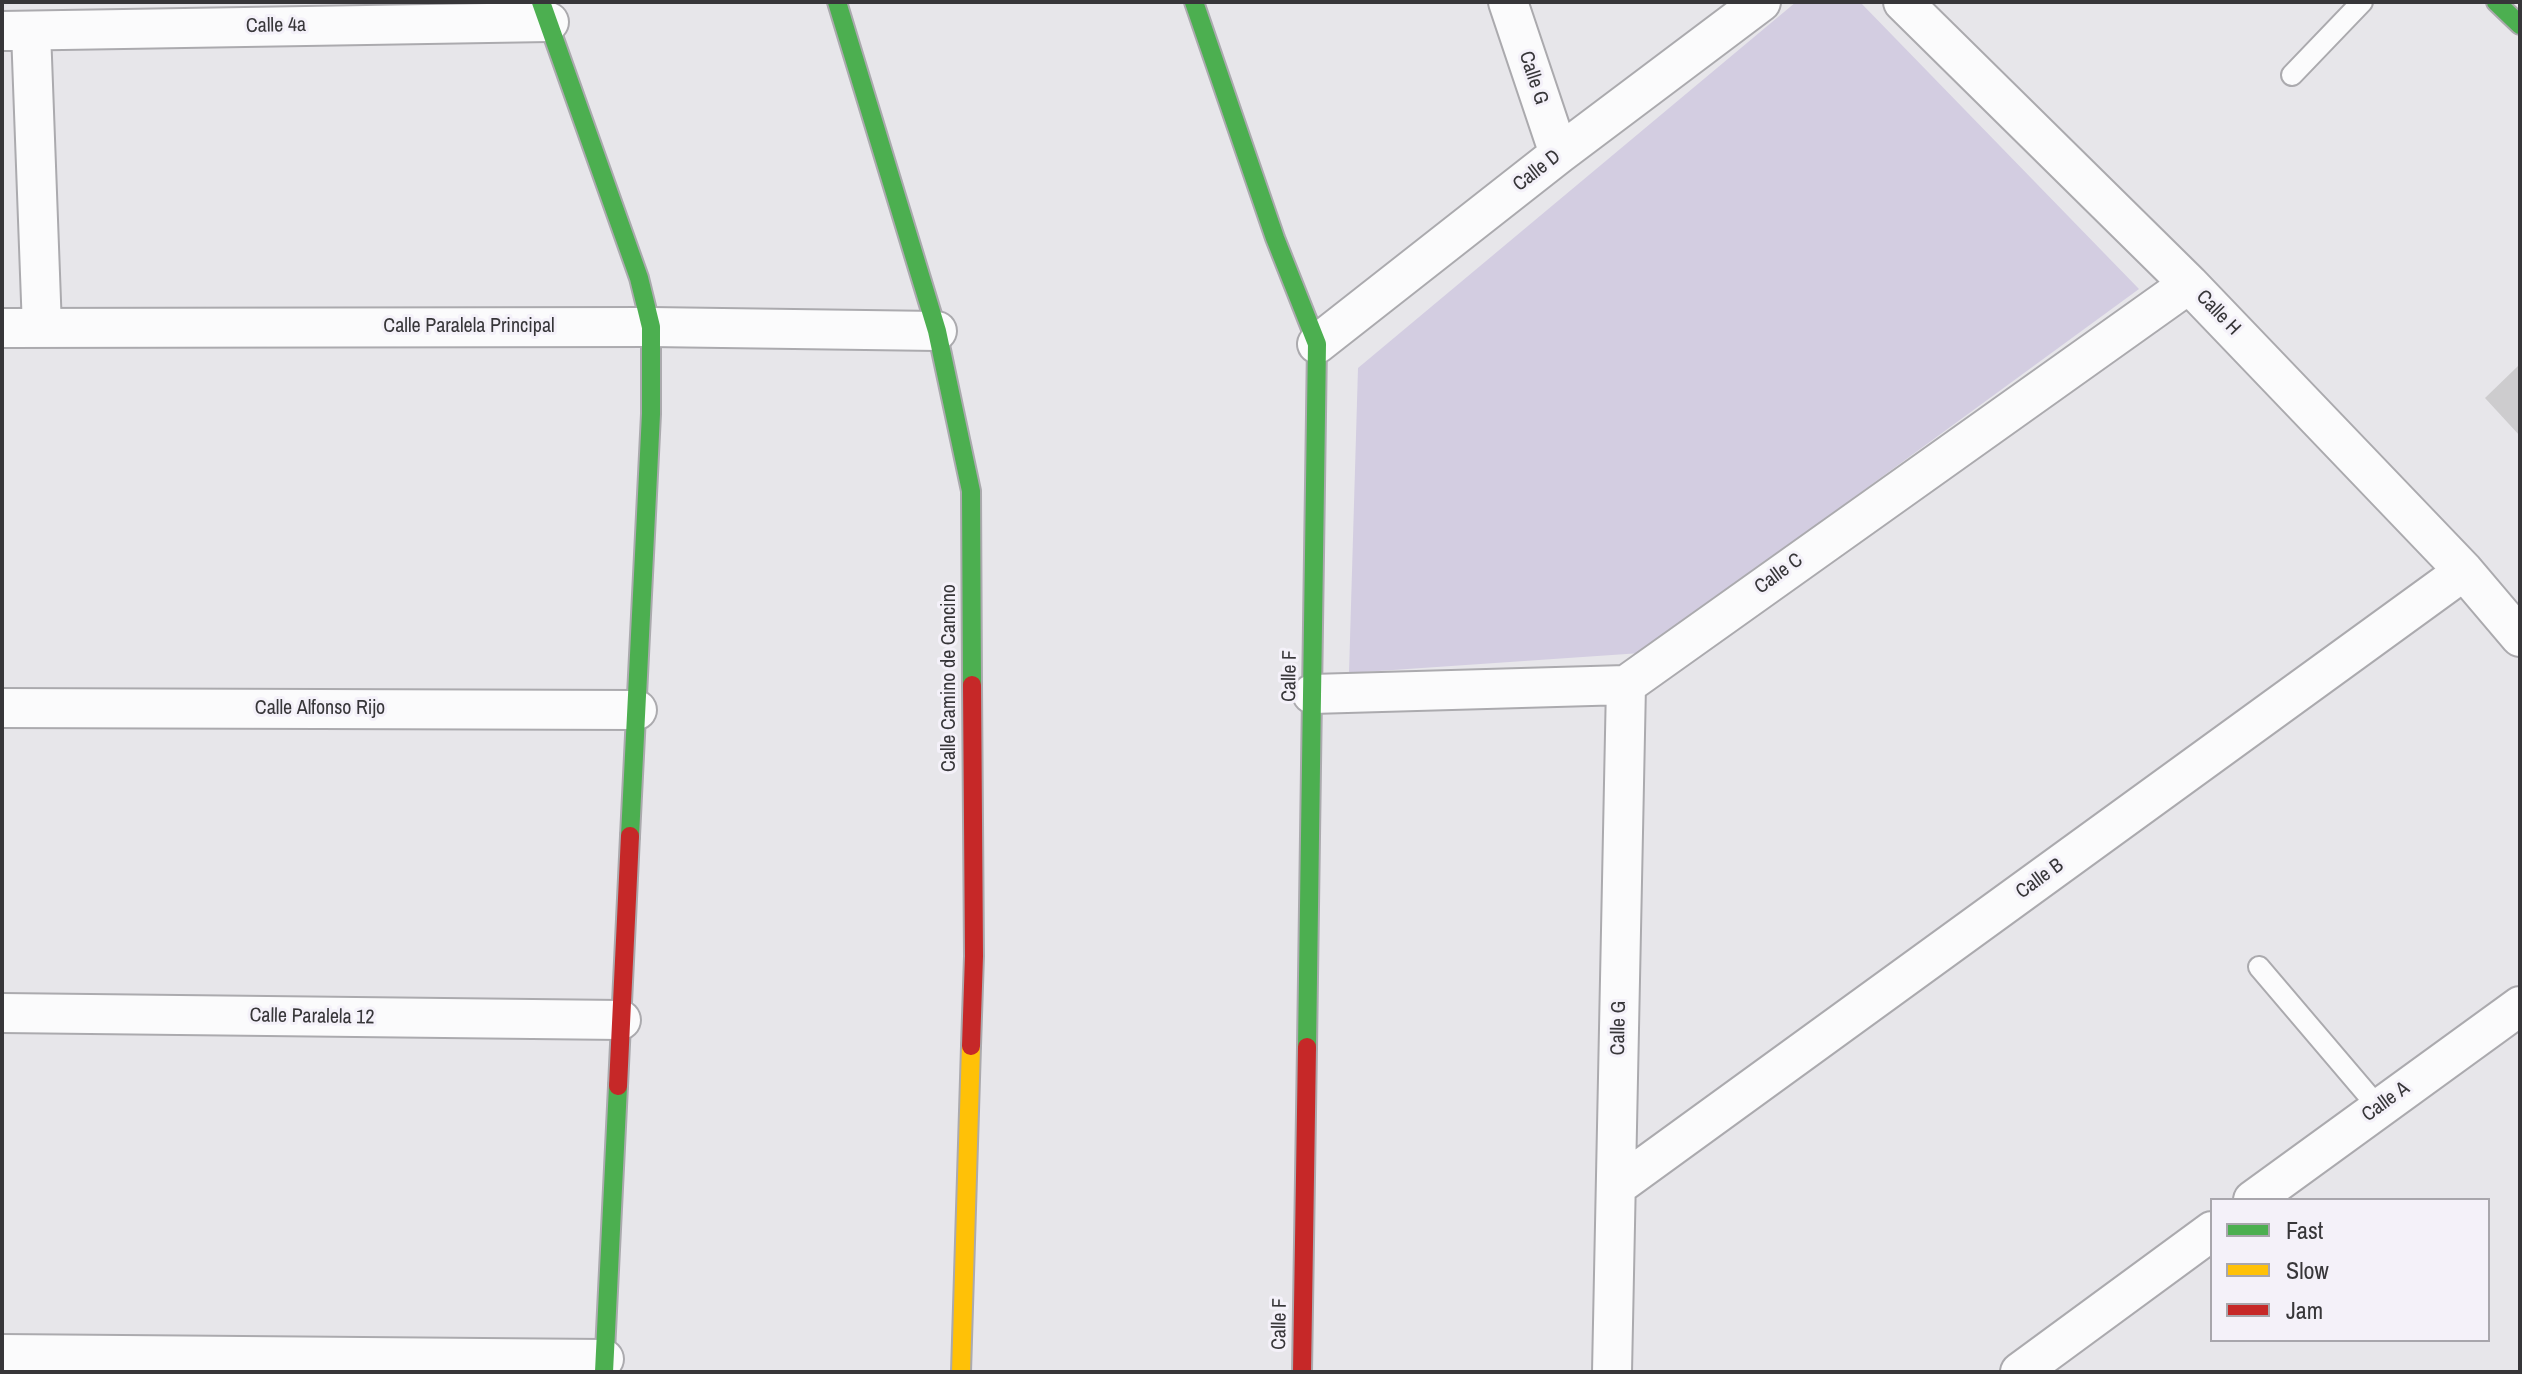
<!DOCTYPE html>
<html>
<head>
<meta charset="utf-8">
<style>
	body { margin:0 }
	#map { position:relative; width:2522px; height:1374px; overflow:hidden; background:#e7e6ea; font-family:"Archivo Narrow",sans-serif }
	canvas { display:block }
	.frame { position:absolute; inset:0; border:4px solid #373639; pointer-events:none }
	.legend { position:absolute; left:2210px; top:1198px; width:280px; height:144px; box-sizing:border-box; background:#f4f1f9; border:2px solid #a8a6ac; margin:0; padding:10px 14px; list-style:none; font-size:24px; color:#373639 }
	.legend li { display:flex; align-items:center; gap:16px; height:40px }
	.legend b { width:40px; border:2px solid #a8a6ac }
</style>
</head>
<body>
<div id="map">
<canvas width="2522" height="1374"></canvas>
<div class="frame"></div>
<ul class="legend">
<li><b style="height:10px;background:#4caf50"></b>Fast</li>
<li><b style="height:10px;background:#ffc107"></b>Slow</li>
<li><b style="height:10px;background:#c62828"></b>Jam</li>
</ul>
</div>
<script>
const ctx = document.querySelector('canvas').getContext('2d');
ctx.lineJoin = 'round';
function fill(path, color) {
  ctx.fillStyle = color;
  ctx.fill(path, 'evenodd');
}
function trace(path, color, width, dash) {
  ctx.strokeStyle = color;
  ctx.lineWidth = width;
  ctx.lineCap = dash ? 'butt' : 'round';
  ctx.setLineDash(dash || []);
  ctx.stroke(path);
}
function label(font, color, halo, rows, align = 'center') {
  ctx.font = font + ' "Archivo Narrow",sans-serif';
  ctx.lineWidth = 6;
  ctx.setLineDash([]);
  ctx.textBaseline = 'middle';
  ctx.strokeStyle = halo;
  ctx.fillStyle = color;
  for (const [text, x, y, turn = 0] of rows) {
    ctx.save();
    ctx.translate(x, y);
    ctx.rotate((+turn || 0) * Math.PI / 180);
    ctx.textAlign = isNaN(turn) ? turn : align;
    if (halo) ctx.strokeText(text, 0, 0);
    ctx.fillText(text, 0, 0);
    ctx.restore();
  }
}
fill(new Path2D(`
	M 1796,2 L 1860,2 L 2139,289 L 1641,653 L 1349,673 L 1358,368 Z`), '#d3cde1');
fill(new Path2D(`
	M 2518,366 L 2520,368 L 2520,436 L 2485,398 Z`), '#cdccce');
const lane = new Path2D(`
	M 2292,75 L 2362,2
	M 2259,967 L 2379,1108`);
const street = new Path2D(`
	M 1508,2 L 1559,154
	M 1903,2 L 2189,284 L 2464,571 L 2520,637
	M 2,31 L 549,22
	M 31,31 L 42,328
	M 2,328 L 651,327 L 937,331
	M 1317,344 L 1559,154 L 1761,2
	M 1312,694 L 1626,685 L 2189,284
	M 2,708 L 637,710
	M 2,1013 L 621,1020
	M 1616,1187 L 2464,571
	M 2253,1200 L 2520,1006
	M 2,1354 L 604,1359
	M 1612,1372 L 1626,685
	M 2020,1372 L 2212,1231`);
const fast = new Path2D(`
	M 541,2 L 639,278 L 651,327 L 651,414 L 630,836
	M 837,2 L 937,331 L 971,491 L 972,685
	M 1194,2 L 1275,238 L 1317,344 L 1307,1047
	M 2496,2 L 2520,25
	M 604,1372 L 618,1086`);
const slow = new Path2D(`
	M 961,1372 L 971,1046`);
const jam = new Path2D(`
	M 971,1046 L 974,956 L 972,685
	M 618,1086 L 630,836
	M 1302,1372 L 1307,1047`);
trace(lane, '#abaaae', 24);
trace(street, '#abaaae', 42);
trace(fast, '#abaaae', 22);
trace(slow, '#abaaae', 22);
trace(jam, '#abaaae', 22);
trace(lane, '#fbfbfc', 20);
trace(street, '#fbfbfc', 38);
trace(fast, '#4caf50', 18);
trace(slow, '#ffc107', 18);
trace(jam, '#c62828', 18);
label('20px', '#373639', '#f4f1f9', [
	["Calle 4a",276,26,-1],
	["Calle G",1533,78,72],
	["Calle D",1537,171,-38],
	["Calle H",2218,313,46],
	["Calle Paralela Principal",469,327],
	["Calle C",1779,574,-36],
	["Calle F",1290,676,-89],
	["Calle Camino de Cancino",950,678,-90],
	["Calle Alfonso Rijo",320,709],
	["Calle B",2040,879,-36],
	["Calle Paralela 12",312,1017,1],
	["Calle G",1619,1028,-89],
	["Calle A",2386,1102,-36],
	["Calle F",1280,1324,-89]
]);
</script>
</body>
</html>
